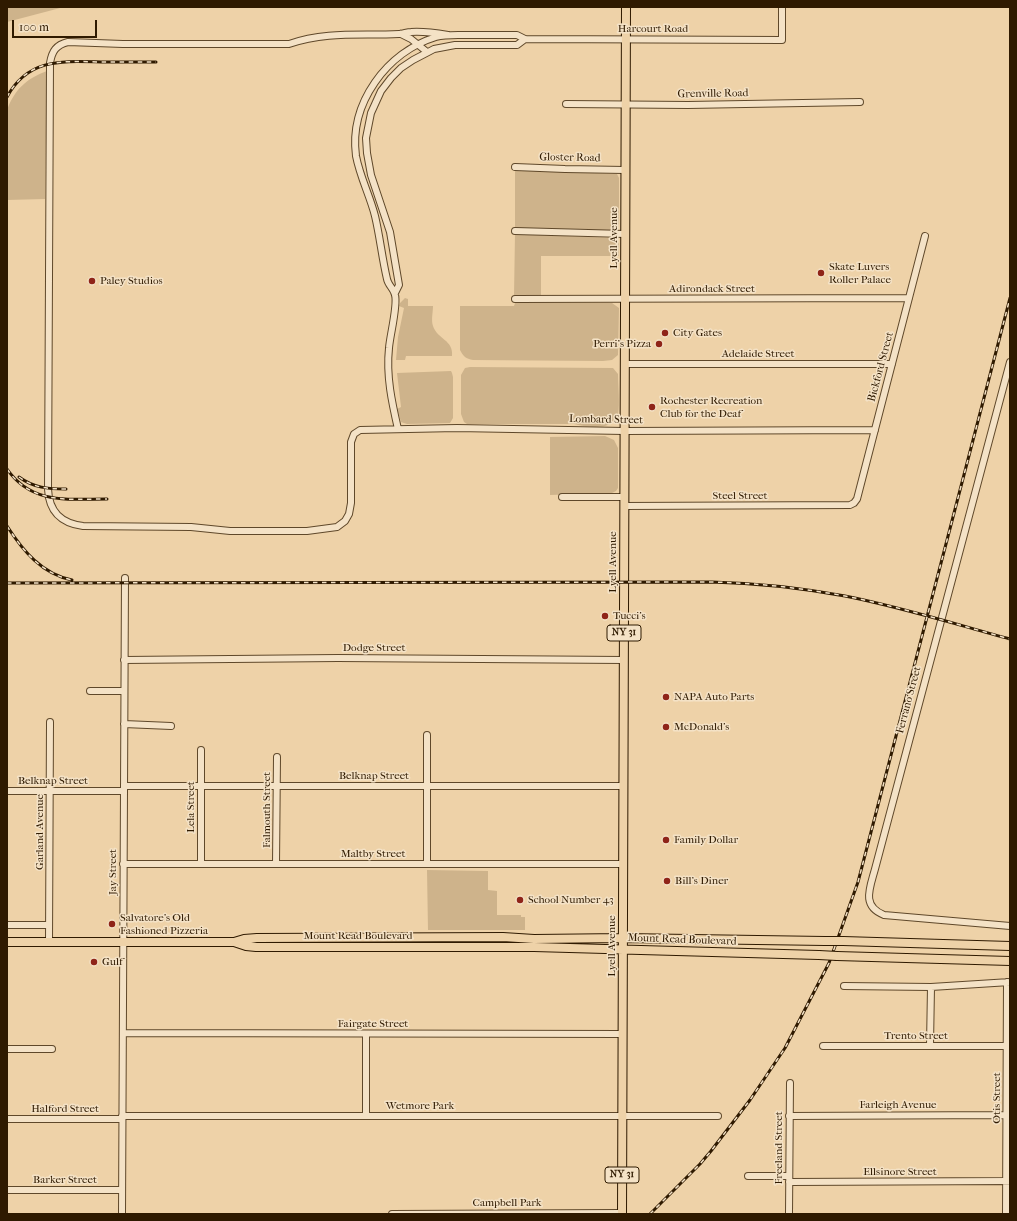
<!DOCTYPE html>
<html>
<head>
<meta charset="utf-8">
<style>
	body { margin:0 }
	#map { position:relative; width:1017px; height:1221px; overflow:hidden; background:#eed2a8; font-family:"IM FELL French Canon",serif }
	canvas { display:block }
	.frame { position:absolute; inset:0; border:8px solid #2f1a00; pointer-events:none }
	.scale { position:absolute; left:12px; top:20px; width:85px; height:18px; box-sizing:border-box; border:2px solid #2f1a00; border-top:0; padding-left:5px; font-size:12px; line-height:14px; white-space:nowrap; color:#2f1a00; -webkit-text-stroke:3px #f4e2c6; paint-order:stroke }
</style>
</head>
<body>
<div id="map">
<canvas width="1017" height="1221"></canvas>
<div class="frame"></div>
<div class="scale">100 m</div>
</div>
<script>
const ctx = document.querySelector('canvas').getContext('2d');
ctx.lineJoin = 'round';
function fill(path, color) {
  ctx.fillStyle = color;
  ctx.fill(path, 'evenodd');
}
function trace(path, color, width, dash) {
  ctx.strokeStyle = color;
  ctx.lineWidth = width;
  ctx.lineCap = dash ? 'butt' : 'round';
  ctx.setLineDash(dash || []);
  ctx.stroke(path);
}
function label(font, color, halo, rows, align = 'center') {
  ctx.font = font + ' "IM FELL French Canon",serif';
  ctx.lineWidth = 3;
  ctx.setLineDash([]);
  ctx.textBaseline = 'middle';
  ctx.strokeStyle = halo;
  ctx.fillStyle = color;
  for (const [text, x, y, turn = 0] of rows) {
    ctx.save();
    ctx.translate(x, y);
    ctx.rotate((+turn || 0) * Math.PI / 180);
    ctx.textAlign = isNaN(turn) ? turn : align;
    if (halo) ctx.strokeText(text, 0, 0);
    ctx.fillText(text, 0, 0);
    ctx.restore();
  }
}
fill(new Path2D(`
	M 7,7 L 64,7 L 7,22 Z
	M 47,71 L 45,199 L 7,200 L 7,110 C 15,89 26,79 47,71 Z
	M 515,169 L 617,174 L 619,178 L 619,224 L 617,227 L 610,231 L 515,228 Z
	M 515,234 L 613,238 L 619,243 L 619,256 L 541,256 L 541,297 L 514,296 Z
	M 405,298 L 408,299 L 408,306 L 433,306 C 433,312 431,320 433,326 C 437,339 454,340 452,356 L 406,356 L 405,360 L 396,360 L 398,337 L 404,308 L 399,306 L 400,303 Z
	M 515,303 L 612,303 L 619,308 L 618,355 L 612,360 L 603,361 L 473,360 C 466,359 463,356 460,350 L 460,306 L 514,306 Z
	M 470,367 L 613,368 L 618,374 C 618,384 620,405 618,414 C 614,432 586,427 574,424 L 467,424 L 464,422 L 461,414 L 461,375 L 465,368 Z
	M 451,371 L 452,373 L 453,377 L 453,418 L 450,423 L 407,424 L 401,422 L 397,409 L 401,407 L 397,373 Z
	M 605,436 L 614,440 L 618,448 L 618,488 L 616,491 L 612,493 L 550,495 L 550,437 Z
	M 427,870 L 488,871 L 488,890 L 497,891 L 497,915 L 521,915 L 521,917 L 525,917 L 525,930 L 428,930 Z`), '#ceb38b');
const minor = new Path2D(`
	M 401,34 L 411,39 L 427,52
	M 448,35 C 436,33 423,31 411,32 C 407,32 403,34 399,34 C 361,36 327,31 289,44 L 123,44 L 68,42 C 56,45 52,51 50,63 L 48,489 C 49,512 61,523 83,526 L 191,527 L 230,531 L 307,531 L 337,527 L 345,521 L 349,514 L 351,503 L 351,442 L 354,434 L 360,430 L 457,428 L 624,431 L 875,430
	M 566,104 L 688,105 L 860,102
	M 515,167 L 565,169 L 625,170
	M 515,231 L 625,234
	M 395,293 L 399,285 L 390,232 L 371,175 L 367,153 L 366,138 L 371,113 L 381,91 L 391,78 L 401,68 L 413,60 L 434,49 L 455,45 L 517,45 L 525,39
	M 515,299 L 909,298
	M 1010,362 L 875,869 C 870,888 861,906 884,915 L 1010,926
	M 625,364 L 892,364
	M 398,429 C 392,403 386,376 389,348 C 390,335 398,305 395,295 C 394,289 388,285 387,279 C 382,258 380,237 375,216 C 370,196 360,177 356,156 C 349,103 387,52 436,37 C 446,34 458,35 469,35 C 485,35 501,35 517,35 L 525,39 L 782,40 L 782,7
	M 562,497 L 624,497
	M 624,506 L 850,505 L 854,503 L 857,499 L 925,236
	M 124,660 L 338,658 L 624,660
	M 90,691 L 124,691
	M 124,724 L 171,726
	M 427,735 L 427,864
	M 201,750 L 201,864
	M 124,786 L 623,786
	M 7,791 L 124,791
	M 123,864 L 623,864
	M 276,864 L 277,757
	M 7,925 L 49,925
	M 49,942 L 50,722
	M 844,986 L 931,987 L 1010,982
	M 123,1033 L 623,1034
	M 930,1045 L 931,987
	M 823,1046 L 1009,1046
	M 7,1049 L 52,1049
	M 122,1116 L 718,1116
	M 366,1116 L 366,1034
	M 789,1116 L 1007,1115
	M 7,1119 L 122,1119
	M 748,1176 L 789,1176
	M 789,1182 L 1010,1181
	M 7,1190 L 122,1190
	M 122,1214 L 125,578
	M 392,1214 L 622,1213
	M 789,1214 L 790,1083
	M 1006,1214 L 1007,982`);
const major = new Path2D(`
	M 843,941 L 1010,946
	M 7,942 L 234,942 L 246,946 L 256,947 L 534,947 L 819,955
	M 234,942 L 244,939 L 257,938 L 503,937 L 534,939 L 623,938 L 825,941
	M 837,956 L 1010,961
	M 622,1214 L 626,7`);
trace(minor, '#5f482a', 8);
trace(major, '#2f1a00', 10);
trace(minor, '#f4e2c6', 6);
trace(major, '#eed2a8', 8);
const rail = new Path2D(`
	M 7,97 C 28,58 62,61 101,62 C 119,62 138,62 156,62
	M 7,469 C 32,505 68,499 107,499
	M 19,477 C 34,488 48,489 66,489
	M 7,526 C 23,551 42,574 72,580
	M 7,583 L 712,582 C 757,583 801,588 845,596 C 901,607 955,624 1010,639
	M 650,1214 L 700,1164 L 711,1151 L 750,1100 L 785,1048 L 829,963 L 858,882 L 1010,298`);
trace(rail, '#2f1a00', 3);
trace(rail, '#f4e2c6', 1.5, [4.5]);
const majorBridge = new Path2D(`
	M 825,941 L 843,941
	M 819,955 L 837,956`);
trace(majorBridge, '#2f1a00', 10, []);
trace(majorBridge, '#eed2a8', 8);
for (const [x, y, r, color] of [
	[821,273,4,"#8f2418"],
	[92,281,4,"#8f2418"],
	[665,333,4,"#8f2418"],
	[659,344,4,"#8f2418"],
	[652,407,4,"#8f2418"],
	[605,616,4,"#8f2418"],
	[666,697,4,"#8f2418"],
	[666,727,4,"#8f2418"],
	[666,840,4,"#8f2418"],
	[667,881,4,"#8f2418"],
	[520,900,4,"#8f2418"],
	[112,924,4,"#8f2418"],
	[94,962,4,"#8f2418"]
]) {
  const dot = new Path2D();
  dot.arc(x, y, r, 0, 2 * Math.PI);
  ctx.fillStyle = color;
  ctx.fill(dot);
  trace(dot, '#f4e2c6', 1.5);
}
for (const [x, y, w] of [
	[624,633,34],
	[622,1175,34]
]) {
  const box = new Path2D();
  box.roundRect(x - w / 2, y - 8, w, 16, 3);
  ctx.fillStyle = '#f4e2c6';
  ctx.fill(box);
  trace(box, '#2f1a00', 1);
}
label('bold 10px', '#2f1a00', null, [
	["NY 31",624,633],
	["NY 31",622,1175]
]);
label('11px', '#2f1a00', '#f4e2c6', [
	["Harcourt Road",653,29],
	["Grenville Road",713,94,-1],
	["Gloster Road",570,158,1],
	["Lyell Avenue",614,238,-90],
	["Adirondack Street",712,289],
	["Adelaide Street",758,354],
	["Bickford Street",881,367,-75],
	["Lombard Street",606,420,1],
	["Steel Street",740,496],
	["Lyell Avenue",613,562,-90],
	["Dodge Street",374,648],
	["Ferrano Street",909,700,-75],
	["Belknap Street",374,776],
	["Belknap Street",53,781],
	["Lela Street",191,807,-90],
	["Falmouth Street",267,810,-90],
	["Garland Avenue",40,832,-90],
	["Maltby Street",373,854],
	["Jay Street",113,872,-90],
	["Mount Read Boulevard",358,936],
	["Mount Read Boulevard",682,940,2],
	["Lyell Avenue",612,946,-90],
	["Fairgate Street",373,1024],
	["Trento Street",916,1036],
	["Otis Street",997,1098,-90],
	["Farleigh Avenue",898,1105],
	["Wetmore Park",420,1106],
	["Halford Street",65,1109],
	["Freeland Street",779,1148,-90],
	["Ellsinore Street",900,1172],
	["Barker Street",65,1180],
	["Campbell Park",507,1203]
]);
label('11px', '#2f1a00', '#f4e2c6', [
	["Skate Luvers",829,267],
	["Roller Palace",829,280],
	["Paley Studios",100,281],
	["City Gates",673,333],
	["Perri's Pizza",651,344,"right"],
	["Rochester Recreation",660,401],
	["Club for the Deaf",660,414],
	["Tucci's",613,616],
	["NAPA Auto Parts",674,697],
	["McDonald's",674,727],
	["Family Dollar",674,840],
	["Bill's Diner",675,881],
	["School Number 43",528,900],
	["Salvatore's Old",120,918],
	["Fashioned Pizzeria",120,931],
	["Gulf",102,962]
], 'left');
</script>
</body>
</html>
